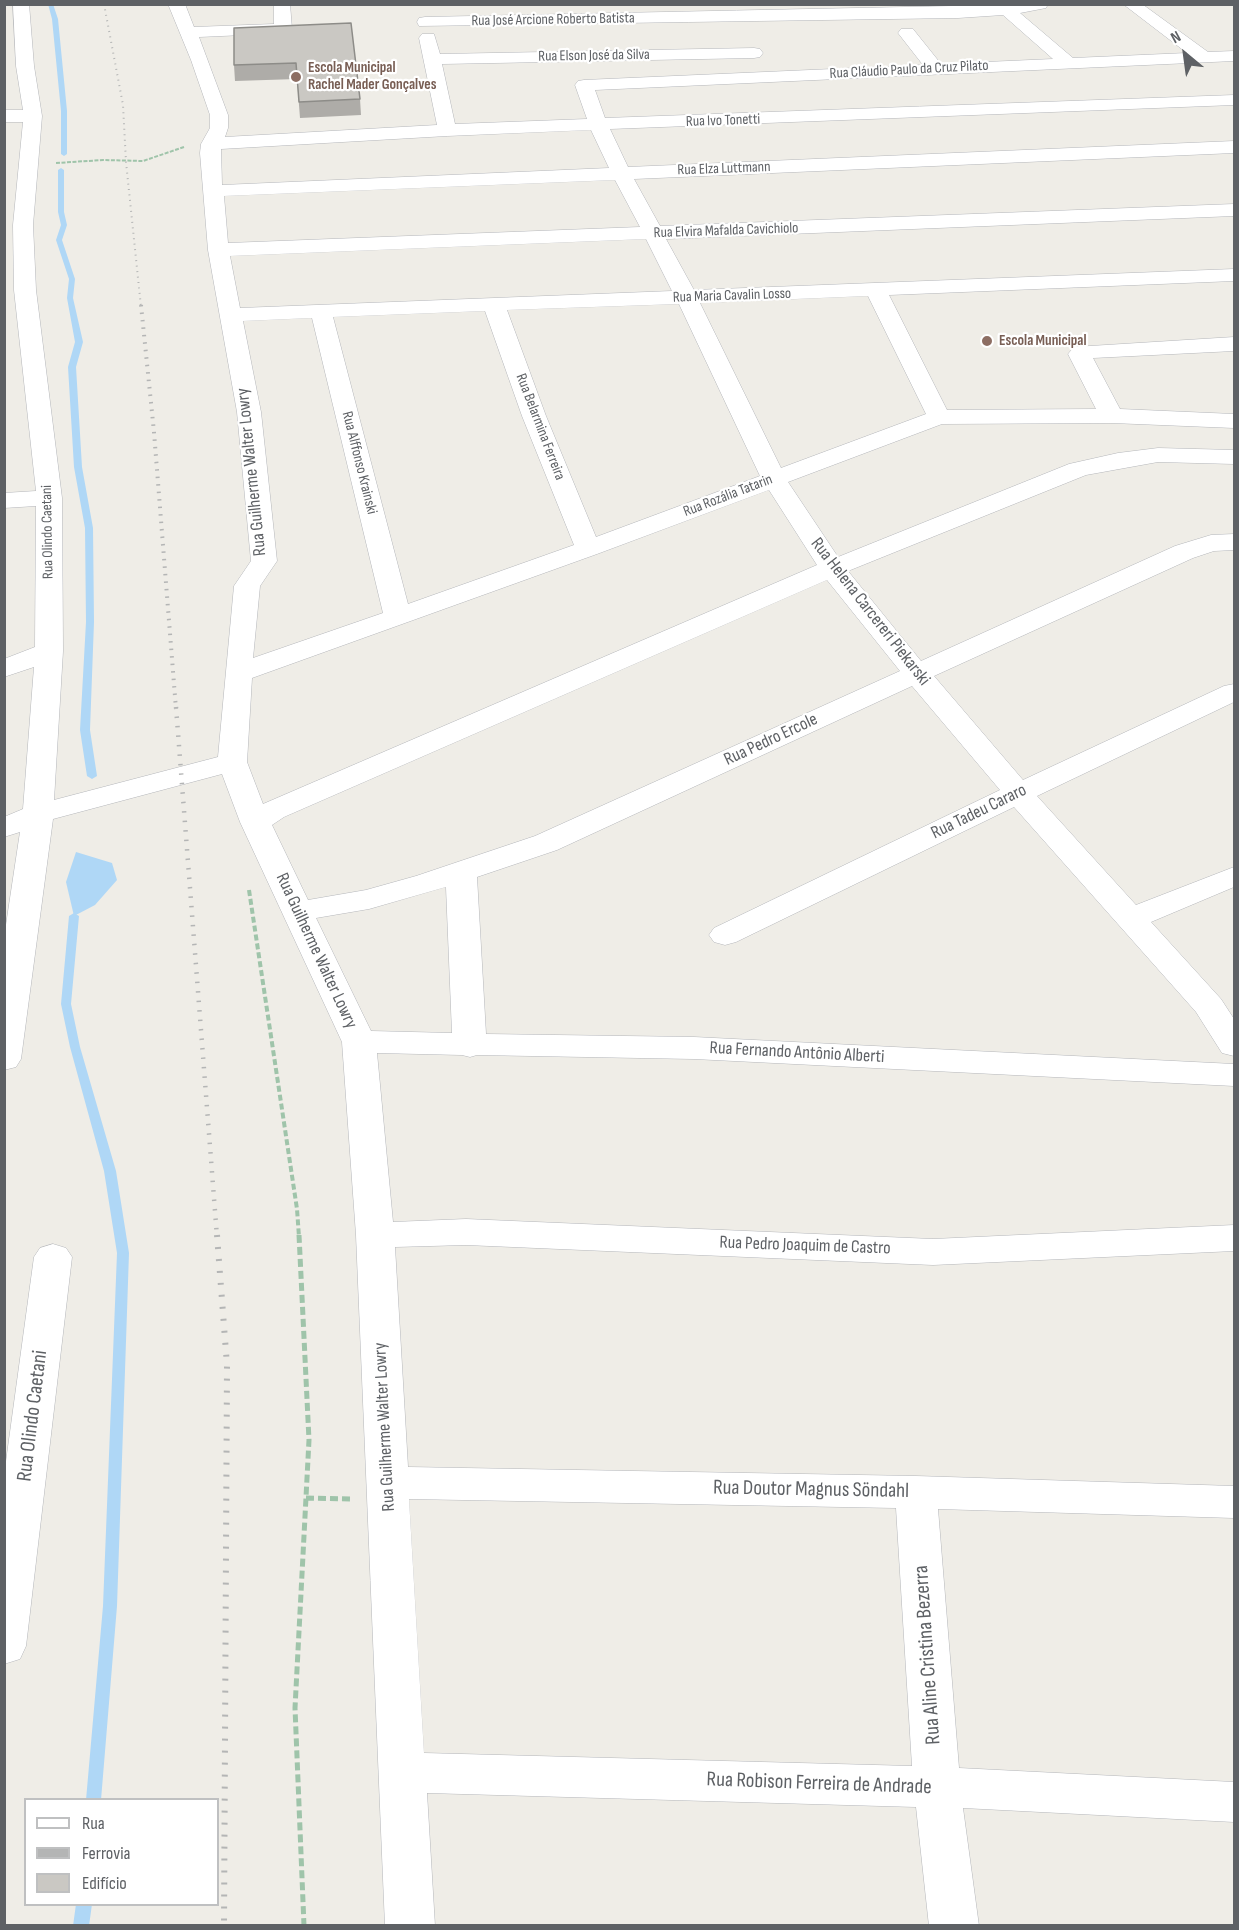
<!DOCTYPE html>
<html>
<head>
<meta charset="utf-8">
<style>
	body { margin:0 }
	#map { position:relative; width:1239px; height:1930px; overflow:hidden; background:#efede7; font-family:"Sofia Sans Condensed",sans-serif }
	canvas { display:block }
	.frame { position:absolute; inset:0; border:6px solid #5e6165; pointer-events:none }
	.legend { position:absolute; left:24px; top:1798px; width:195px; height:108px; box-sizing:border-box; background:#fff; border:2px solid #bfc0c1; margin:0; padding:8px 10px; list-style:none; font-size:18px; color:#5e6165 }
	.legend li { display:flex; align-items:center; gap:12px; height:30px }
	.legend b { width:30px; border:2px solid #bfc0c1 }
	.north { position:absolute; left:1155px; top:24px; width:60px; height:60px; -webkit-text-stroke:4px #fff; paint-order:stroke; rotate:331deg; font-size:16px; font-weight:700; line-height:24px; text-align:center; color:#5e6165 }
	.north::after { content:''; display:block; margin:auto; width:21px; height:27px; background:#5e6165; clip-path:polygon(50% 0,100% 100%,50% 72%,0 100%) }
</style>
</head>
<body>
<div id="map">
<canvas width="1239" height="1930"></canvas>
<div class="frame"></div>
<ul class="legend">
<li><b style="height:8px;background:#fff"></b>Rua</li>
<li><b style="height:8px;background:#b4b5b5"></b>Ferrovia</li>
<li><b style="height:16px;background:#cac8c3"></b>Edifício</li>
</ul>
<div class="north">N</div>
</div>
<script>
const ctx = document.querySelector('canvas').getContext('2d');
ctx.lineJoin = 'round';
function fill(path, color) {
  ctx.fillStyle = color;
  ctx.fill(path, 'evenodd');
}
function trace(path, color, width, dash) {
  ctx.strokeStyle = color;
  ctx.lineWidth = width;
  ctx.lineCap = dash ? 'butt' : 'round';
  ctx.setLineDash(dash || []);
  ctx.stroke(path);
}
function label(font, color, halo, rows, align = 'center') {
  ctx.font = font + ' "Sofia Sans Condensed",sans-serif';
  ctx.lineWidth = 4.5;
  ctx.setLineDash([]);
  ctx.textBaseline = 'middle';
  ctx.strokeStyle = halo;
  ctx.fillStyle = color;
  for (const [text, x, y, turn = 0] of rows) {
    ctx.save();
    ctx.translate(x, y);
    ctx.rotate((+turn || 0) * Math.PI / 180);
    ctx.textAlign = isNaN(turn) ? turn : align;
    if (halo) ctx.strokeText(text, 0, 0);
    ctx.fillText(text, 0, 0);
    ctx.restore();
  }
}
fill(new Path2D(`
	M 76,852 L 112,863 L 117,880 L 95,905 L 74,916 L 66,882 Z`), '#afd7f6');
fill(new Path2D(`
	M 48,4 L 53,4 L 58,19 L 67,111 L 67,154 L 64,156 L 61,154 L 61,111 L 52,19 Z
	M 61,168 L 64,170 L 64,212 L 67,225 L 62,240 L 75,279 L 73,298 L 83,342 L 76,367 L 82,467 L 93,528 L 94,622 L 90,730 L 97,776 L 92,779 L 87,776 L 80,730 L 86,622 L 85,528 L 74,467 L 68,367 L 75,342 L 67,298 L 69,279 L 56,240 L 61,225 L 58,212 L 58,170 Z
	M 74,913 L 79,916 L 71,1004 L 80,1047 L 116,1171 L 129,1253 L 117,1606 L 101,1800 L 86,1800 L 103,1606 L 117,1253 L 104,1171 L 70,1047 L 61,1004 L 69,916 Z
	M 76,1904 L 92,1904 L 89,1926 L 73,1926 Z`), '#afd7f6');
const street = new Path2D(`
	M 13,4 L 29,4 L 34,66 L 42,116 L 33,225 L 36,290 L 62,498 L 63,651 L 54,800 L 218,757 L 234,586 L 251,561 L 237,412 L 208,250 L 200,153 L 201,144 L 210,128 L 210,115 L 191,60 L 168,4 L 185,4 L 194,27 L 274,24 L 274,4 L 290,4 L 292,29 L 289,33 L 199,37 L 228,115 L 228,128 L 225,137 L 437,125 L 419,38 L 422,34 L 434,34 L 440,54 L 754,48 L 760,49 L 763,53 L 760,57 L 754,58 L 442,64 L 455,124 L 587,119 L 575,85 L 578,81 L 584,80 L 923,65 L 898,33 L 901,29 L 913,29 L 941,64 L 1053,59 L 1003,15 L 958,18 L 419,26 L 417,22 L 419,18 L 425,17 L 1048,4 L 1046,8 L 1020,13 L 1073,58 L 1187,53 L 1123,4 L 1142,4 L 1208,52 L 1234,51 L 1234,61 L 595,90 L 605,118 L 1234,95 L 1234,105 L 610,129 L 628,167 L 1234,141 L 1234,153 L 634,179 L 660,226 L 1234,204 L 1234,216 L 666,239 L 694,290 L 1234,269 L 1234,281 L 889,295 L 947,410 L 1096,409 L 1068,354 L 1074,347 L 1234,337 L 1234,351 L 1093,358 L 1120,409 L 1234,414 L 1234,428 L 1112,423 L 942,424 L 788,482 L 838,557 L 1069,464 L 1118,453 L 1158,448 L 1234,450 L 1234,464 L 1158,462 L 1086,475 L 848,571 L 921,661 L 1175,546 L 1211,535 L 1234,534 L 1234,550 L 1214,551 L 1193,558 L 934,676 L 1023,780 L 1224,686 L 1234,684 L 1234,702 L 1037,796 L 1136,905 L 1234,867 L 1234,887 L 1151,922 L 1221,999 L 1234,1019 L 1234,1056 L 1222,1053 L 1196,1012 L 1014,807 L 736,942 L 725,945 L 714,942 L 709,935 L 714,928 L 1000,790 L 912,686 L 557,850 L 477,877 L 486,1034 L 694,1037 L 1234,1064 L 1234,1086 L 694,1059 L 477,1055 L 470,1057 L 462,1055 L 377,1053 L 393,1222 L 466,1219 L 933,1239 L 1234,1225 L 1234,1251 L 933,1265 L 466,1245 L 395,1247 L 408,1467 L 916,1476 L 1234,1486 L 1234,1518 L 938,1509 L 959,1768 L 1234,1782 L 1234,1822 L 963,1808 L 979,1926 L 929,1926 L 916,1807 L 427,1793 L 435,1926 L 385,1926 L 356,1235 L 342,1042 L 240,822 L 222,774 L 53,819 L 21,1059 L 16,1067 L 4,1070 L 4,938 L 20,832 L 4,837 L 4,817 L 23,809 L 34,667 L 4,677 L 4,659 L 35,647 L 36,506 L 4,508 L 4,493 L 36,491 L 14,290 L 13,225 L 23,122 L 4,122 L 4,110 L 23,110 L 16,66 ZM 591,130 L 609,168 L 222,185 L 221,149 L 447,136 ZM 615,180 L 640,227 L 228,243 L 224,196 ZM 646,239 L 672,291 L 240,308 L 230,256 ZM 868,296 L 926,414 L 781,468 L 700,303 ZM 679,304 L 760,476 L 596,537 L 546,416 L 507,310 ZM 485,311 L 522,416 L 574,545 L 408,604 L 333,317 ZM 312,318 L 383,613 L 253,658 L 260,586 L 277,561 L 261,412 L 243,321 ZM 769,490 L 817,565 L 263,804 L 247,762 L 252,678 L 597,554 ZM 827,580 L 900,671 L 535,836 L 416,876 L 366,890 L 308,900 L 272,825 L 284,817 ZM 446,887 L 452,1033 L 371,1031 L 316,918 L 369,909 ZM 409,1499 L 896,1508 L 912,1766 L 424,1753 Z
	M 53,1244 L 66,1248 L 72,1257 L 26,1646 L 20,1659 L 4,1664 L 4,1476 L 34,1257 L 40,1248 Z`);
trace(street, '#b4b6ba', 1);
trace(new Path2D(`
	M 56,163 L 103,160 L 143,161 L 184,147`), '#9fc4aa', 2, [4, 1.5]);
trace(new Path2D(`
	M 249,890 L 297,1209 L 299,1237`), '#9fc4aa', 4, [6, 3]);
trace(new Path2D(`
	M 299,1235 L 309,1440 L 295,1708 L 304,1926
	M 306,1498 L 350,1499`), '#9fc4aa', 5, [8, 4]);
fill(street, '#fff');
trace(new Path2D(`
	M 104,4 L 123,105 L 126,162 L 141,307`), '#b4b5b5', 2, [1, 4.5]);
trace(new Path2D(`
	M 141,305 L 154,432 L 176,709`), '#b4b5b5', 4, [1.5, 6]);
trace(new Path2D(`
	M 176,707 L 217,1237`), '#b4b5b5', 4.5, [1.5, 8]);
trace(new Path2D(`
	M 217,1235 L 227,1365 L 224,1926`), '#b4b5b5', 6, [2, 10]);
fill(new Path2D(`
	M 234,28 L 360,99 L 361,115 L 300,118 L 297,79 L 235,81 L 234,65 Z`), '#aeaca8');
const building = new Path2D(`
	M 351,23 L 360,99 L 299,102 L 296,63 L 234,65 L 234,28 Z`);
fill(building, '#cac8c3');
trace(building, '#8d8c88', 1.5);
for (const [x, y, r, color] of [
	[296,77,6,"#8d6e63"],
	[987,341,6,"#8d6e63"]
]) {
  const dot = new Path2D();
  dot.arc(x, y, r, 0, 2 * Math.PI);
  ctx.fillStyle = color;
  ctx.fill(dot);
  trace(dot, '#fff', 2);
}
label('15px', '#5e6165', '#fff', [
	["Rua José Arcione Roberto Batista",553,20,-1],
	["Rua Elson José da Silva",594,56,-1],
	["Rua Cláudio Paulo da Cruz Pilato",909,70,-3],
	["Rua Ivo Tonetti",723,121,-2],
	["Rua Elza Luttmann",724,169,-2],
	["Rua Elvira Mafalda Cavichiolo",726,231,-2],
	["Rua Maria Cavalin Losso",732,296,-2],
	["Rua Belarmina Ferreira",540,427,69],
	["Rua Alffonso Krainski",359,463,76],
	["Rua Rozália Tatarin",728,496,-21],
	["Rua Olindo Caetani",48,532,-91]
]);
label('bold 15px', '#785e54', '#fff', [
	["Escola Municipal",308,68],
	["Rachel Mader Gonçalves",308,85],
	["Escola Municipal",999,341]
], 'left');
label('18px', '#5e6165', '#fff', [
	["Rua Guilherme Walter Lowry",252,472,-96],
	["Rua Helena Carcereri Piekarski",870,612,52],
	["Rua Pedro Ercole",771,740,-25],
	["Rua Tadeu Cararo",979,812,-26],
	["Rua Guilherme Walter Lowry",316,951,65],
	["Rua Fernando Antônio Alberti",797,1053,3],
	["Rua Pedro Joaquim de Castro",805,1246,2],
	["Rua Guilherme Walter Lowry",385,1427,-93]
]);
label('21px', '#5e6165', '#fff', [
	["Rua Olindo Caetani",33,1416,-83],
	["Rua Doutor Magnus Söndahl",811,1490,1],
	["Rua Aline Cristina Bezerra",928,1655,-94],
	["Rua Robison Ferreira de Andrade",819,1784,2]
]);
</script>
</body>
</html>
